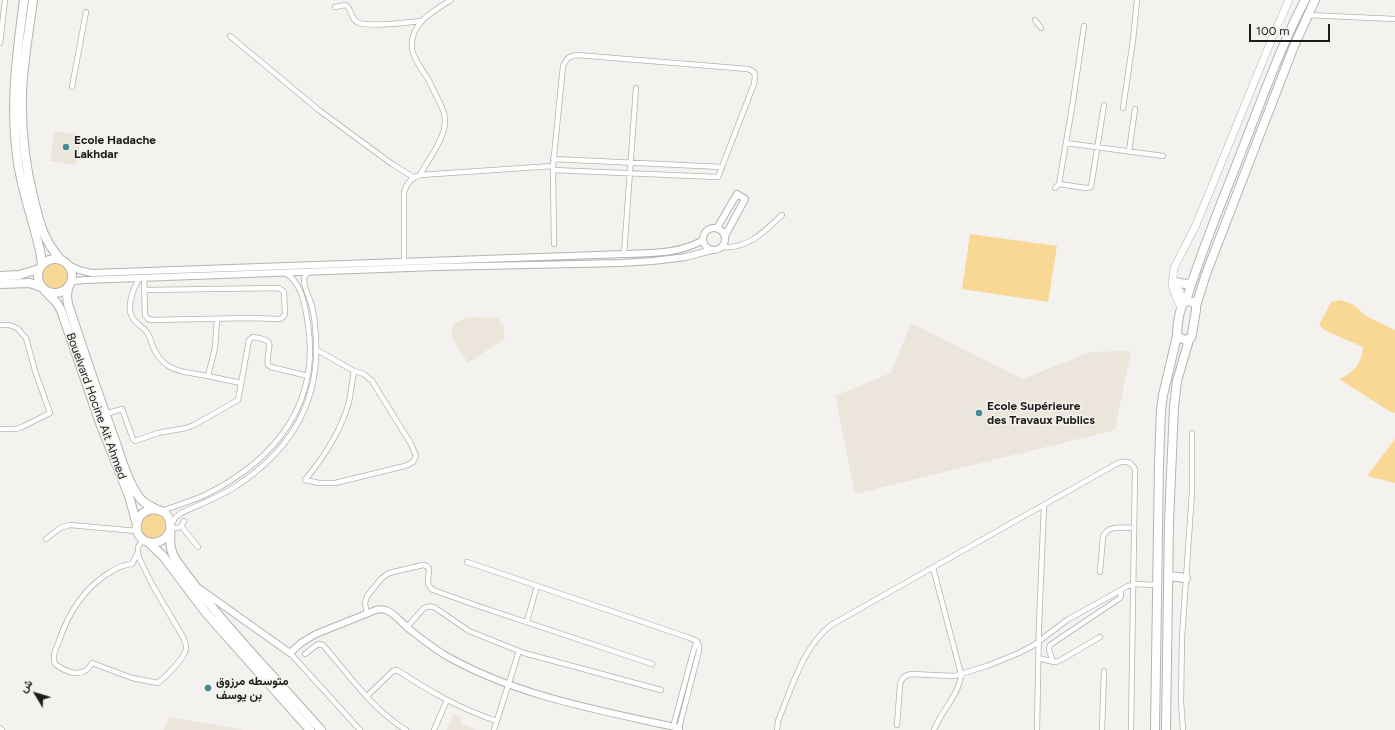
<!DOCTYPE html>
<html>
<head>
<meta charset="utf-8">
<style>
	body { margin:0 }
	#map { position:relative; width:1395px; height:730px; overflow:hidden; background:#f3f2ee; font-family:Figtree,Vazirmatn,sans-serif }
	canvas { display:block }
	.north { position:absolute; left:16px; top:674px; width:40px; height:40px; -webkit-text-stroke:3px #f3f2ee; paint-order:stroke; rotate:308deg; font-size:11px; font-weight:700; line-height:16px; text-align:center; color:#1d1c1b }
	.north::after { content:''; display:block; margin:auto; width:14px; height:18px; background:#1d1c1b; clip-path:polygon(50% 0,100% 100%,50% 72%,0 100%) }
	.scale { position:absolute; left:1249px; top:24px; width:81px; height:18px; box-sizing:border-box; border:2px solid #1d1c1b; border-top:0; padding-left:5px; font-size:12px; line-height:14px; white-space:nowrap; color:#1d1c1b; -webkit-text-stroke:3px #f3f2ee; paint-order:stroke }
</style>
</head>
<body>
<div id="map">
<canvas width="1395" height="730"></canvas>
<div class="north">ش</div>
<div class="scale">100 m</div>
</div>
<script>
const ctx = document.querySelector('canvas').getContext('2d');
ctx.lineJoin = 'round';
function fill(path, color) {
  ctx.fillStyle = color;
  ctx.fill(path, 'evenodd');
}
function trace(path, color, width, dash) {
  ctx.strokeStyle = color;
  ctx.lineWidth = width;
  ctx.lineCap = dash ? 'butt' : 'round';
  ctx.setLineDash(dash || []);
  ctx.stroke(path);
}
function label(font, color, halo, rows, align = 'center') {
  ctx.font = font + ' Figtree,Vazirmatn,sans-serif';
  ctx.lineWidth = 3;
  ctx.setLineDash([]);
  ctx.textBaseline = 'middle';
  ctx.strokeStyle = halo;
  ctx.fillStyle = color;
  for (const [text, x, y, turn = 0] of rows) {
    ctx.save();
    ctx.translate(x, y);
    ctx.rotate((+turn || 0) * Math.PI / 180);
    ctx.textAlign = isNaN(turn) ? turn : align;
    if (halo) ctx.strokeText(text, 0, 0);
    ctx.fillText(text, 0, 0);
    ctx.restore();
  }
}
fill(new Path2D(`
	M 55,131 L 81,135 L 76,165 L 50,161 Z
	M 468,317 L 499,318 L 500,324 L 503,325 L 505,338 L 468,363 L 454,341 L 452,333 L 452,327 L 455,323 Z
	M 911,323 L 1023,379 L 1091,352 L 1131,351 L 1115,430 L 855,494 L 835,396 L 891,373 Z
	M 453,714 L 463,718 L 460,724 L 473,728 L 475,730 L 447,730 Z
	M 169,717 L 244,730 L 164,730 Z`), '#ebe5db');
fill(new Path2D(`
	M 970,234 L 1057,246 L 1048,302 L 962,289 Z
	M42 277a13 13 0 1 1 26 0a13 13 0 1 1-26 0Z
	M 1341,300 L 1354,305 L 1366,316 L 1395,330 L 1395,413 L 1389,411 L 1339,379 C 1354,373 1362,362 1363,347 L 1326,331 L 1319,325 L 1331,302 Z
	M 1395,439 L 1395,483 L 1367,476 Z
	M141 526a13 13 0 1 1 26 0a13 13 0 1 1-26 0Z`), '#f9d896');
const minor = new Path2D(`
	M 335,7 L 345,5 L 347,6 C 352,11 351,18 357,22 C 367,28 409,22 422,21
	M 1307,15 L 1395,19
	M 1035,20 L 1041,28
	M 230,36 L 320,111 L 392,164 L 413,177
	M 0,43 L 5,0
	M 72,87 L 86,12
	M 1123,108 L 1133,40 L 1137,0
	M 1066,143 L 1163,156
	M 1129,151 L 1135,109
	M 553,159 L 722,167
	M 553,170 L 718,177 L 754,84 L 755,77 L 754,72 L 748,69 L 577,55 C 569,56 567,58 563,66 L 553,166 L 553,170 L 554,244
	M 420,175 C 428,160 446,137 445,120 C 445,111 440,103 436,95 C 433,90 431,84 428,79 C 422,69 414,60 412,49 C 409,24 433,11 451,0
	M 1059,184 L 1086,188 L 1091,187 L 1104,105
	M 1055,188 L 1059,184 L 1073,101 L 1084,26
	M 723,247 C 748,249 765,231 782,215
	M 624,254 L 636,88
	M 404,261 L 404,192 C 407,183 411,178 420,175 L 553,166
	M 144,277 L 145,315 L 148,319 L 152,320 L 249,318 L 280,319 L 283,317 L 285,314 L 284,292 L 279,288 L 145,290
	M 139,278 C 133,290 124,310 135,321 C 139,326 145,328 148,334 C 151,339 152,346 155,351 C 166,373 187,372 208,376
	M 217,319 L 215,348 L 208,376 L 241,383
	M 0,325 L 9,325 L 17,328 L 26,338 L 36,374 L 50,413 L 22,427 L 16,429 L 0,429
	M 317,350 L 354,371 L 364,374 L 372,381 L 411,444 L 416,456 L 413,462 L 405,466 L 335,483 L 319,483 L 305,480 C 324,457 341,431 349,402 C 351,392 352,381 354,371
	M 105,414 L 122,409 L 133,439 L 135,441 L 158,433 L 186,428 L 194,425 L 238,400 L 249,340 L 253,337 C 280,341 265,346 268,365 L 271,367 L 308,376
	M 162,511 C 177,505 193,501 207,494 C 276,459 320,404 308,324 C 305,306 302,282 285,273
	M 171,525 L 175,518 L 181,513 C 198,505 217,498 233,488 C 292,451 323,398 315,327 C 315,319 313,311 311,303 C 309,296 304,288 304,280 C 304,277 306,274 308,272
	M 182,527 L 198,547
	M 170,528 C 178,528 181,529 184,521
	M 46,539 L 60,528 L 70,525 L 137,531
	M 138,552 L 132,564 C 121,565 116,569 107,574 C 83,590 68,614 59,641 C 56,648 52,656 55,664 C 67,673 84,679 92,663 L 132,678 L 158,683 C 166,676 184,659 186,649 C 187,645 184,640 183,637 L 153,586 L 139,558 L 138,552 L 138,547 L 143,540
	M 467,562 L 687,637 C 695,640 700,641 699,651 L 679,728
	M 933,568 L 961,674 C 960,694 941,711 934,730
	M 1100,572 L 1103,537 C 1108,524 1123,528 1134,528
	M 367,614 L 365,603 L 367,596 L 382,578 L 389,573 L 423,565 L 427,566 L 429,569 C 429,578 425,584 433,590 L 478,606 L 652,664
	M 527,621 L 537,586
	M 407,627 L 424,608 C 427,606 430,606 434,607 L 469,631 L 524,653 L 661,690
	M 290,653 L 360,730
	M 305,654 L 318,644 L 323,645 C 349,675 372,709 406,730
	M 1038,658 L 1054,662 L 1059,661 L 1100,637
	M 1053,662 L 1049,650 L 1050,645 L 1120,598 L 1121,596 L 1121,590
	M 367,696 L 393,671 L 397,670 C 429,691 460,709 497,721
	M 897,725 L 900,685 C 901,679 905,675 911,674 L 954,676 L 987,666 L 1019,653 L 1034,645 L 1067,620 L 1128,586 L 1136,584 L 1157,585
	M 673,727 L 694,649 L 697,641
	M 0,728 L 2,730
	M 434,730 L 447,700
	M 494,730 L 519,651
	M 777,730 L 778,721 C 792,688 802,648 831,625 L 1118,463 C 1126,460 1132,462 1135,470 L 1131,730
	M 1037,730 L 1039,625 L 1044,505
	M 1102,730 L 1104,671
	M 1183,730 L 1181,701 L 1182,637 L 1192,492 L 1192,433`);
const tertiary = new Path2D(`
	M703 239a11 11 0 1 1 22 0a11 11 0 1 1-22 0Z
	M 717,228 L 737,194 L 745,199 L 725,236
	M 68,265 L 79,270 L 92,273 L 624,254 C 650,253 680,254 703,240
	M 71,282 L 75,281 L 85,280 L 436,267 L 621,263 L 653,261 L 686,257 L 712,250
	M 200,589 L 290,653 L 301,643 L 316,634 L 376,610 C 380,609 384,609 388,611 C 396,615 402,623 409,629 C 420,638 431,646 443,654 C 515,696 599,710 679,728 L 679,730`);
const secondary = new Path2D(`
	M 1176,284 L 1184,302
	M 1181,308 L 1175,294 L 1172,285 L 1174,268 L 1196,225 L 1273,36 L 1289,0`);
const primary = new Path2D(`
	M 24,0 C 17,52 10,103 17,155 C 20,186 32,216 39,247 C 41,252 41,259 42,265
	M 33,0 C 29,31 23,63 22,94 C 21,130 25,165 34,200 C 40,225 44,241 61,260
	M38 276a17 17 0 1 1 34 0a17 17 0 1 1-34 0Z
	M 0,276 L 19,275 L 39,269
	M 1175,282 L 1185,284 L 1191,283
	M 0,284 L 30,283 L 41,287
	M 68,288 L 67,296 L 68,304 C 83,349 98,395 115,440 C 121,458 128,482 139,497 C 143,503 150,506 156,509
	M 45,291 L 56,302 L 61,310 L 100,423 L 129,496 L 137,525
	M 1186,301 C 1202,248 1224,197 1244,145 C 1263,96 1281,46 1305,0
	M 1186,301 L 1193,302 L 1196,306 L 1196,310 L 1192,334 L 1191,338 L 1185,340 L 1177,336 C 1177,328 1179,305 1186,301 Z
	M 1196,306 L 1206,274 L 1294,46 L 1315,0
	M 170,531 C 159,553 130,541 138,520 C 142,509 157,506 166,514 C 176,525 164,543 176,560 C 219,621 272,674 321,730
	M 148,542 L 163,556 L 206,613 L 310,730
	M 1169,576 L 1186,578
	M 1155,730 L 1159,464 L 1161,410 L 1163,395 L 1177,336
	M 1166,730 L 1169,521 L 1174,407 L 1177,381 L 1189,340`);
trace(minor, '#b4b3b0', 6);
trace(tertiary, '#b4b3b0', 8);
trace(secondary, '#b4b3b0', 8);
trace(primary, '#b4b3b0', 10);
trace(minor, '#fff', 4.5);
trace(tertiary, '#fff', 6);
trace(secondary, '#fff', 7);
trace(primary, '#fff', 8);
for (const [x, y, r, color] of [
	[66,147,4,"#468c97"],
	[979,413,4,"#468c97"],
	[208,688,4,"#468c97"]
]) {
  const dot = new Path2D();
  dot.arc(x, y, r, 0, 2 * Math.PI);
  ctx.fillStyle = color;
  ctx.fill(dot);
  trace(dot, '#f3f2ee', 1.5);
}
label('bold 12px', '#1d1c1b', '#f3f2ee', [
	["Ecole Hadache",74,140],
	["Lakhdar",74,154],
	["Ecole Supérieure",987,406],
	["des Travaux Publics",987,420],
	["متوسطه مرزوق",216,681],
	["بن يوسف",216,695]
], 'left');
label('12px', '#1d1c1b', '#f3f2ee', [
	["Bouelvard Hocine Ait Ahmed",96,406,70]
]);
</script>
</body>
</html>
